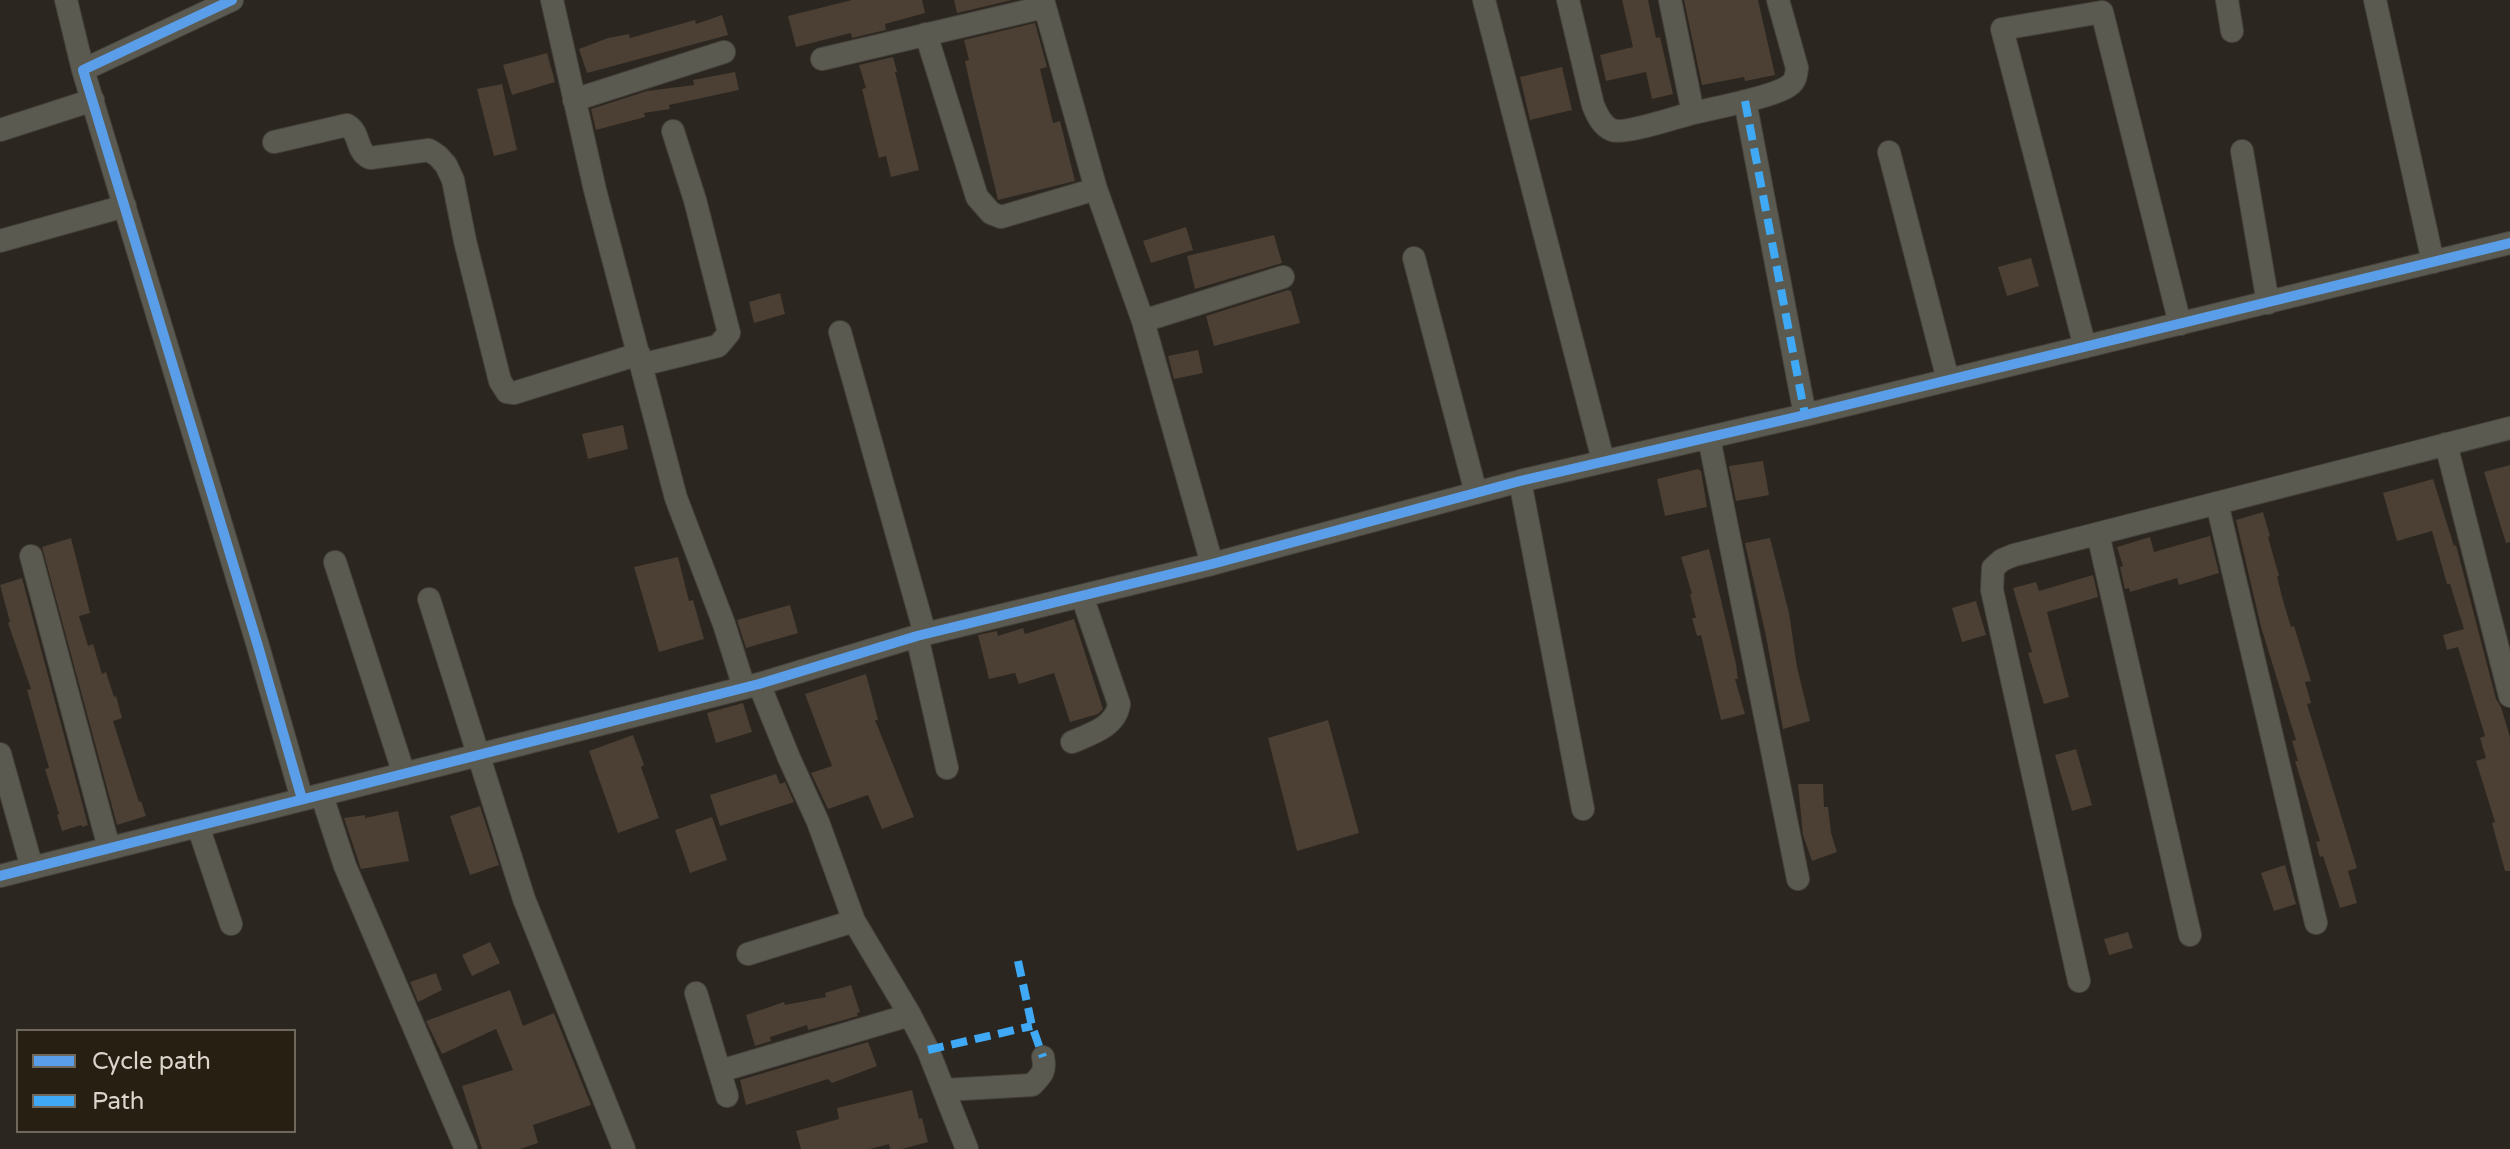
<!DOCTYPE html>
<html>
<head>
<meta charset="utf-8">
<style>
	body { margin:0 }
	#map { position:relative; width:2510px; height:1149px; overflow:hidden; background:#2b2720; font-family:"Varela Round",sans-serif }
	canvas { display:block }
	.legend { position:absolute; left:16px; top:1029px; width:280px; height:104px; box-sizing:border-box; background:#271f12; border:2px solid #6f685d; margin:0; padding:10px 14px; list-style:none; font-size:24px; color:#dbd5cd }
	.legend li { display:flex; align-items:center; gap:16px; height:40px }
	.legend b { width:40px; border:2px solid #6f685d }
</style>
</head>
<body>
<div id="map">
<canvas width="2510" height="1149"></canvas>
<ul class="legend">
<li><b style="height:10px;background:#5a9eea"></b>Cycle path</li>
<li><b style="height:10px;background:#3fa9f5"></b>Path</li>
</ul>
</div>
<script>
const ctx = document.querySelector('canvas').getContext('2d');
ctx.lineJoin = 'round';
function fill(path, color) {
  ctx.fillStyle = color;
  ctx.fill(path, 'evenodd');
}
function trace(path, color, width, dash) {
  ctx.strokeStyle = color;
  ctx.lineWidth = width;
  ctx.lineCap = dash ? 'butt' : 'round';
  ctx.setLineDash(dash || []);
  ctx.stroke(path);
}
fill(new Path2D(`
	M 852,0 L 922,0 L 925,13 L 885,24 L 886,30 L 852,38 L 851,33 L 796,47 L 788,16 Z
	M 954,0 L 1012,0 L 957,13 Z
	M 1622,0 L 1648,0 L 1656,38 L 1660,37 L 1673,94 L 1652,99 L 1646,72 L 1606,81 L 1600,55 L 1633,47 Z
	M 1684,0 L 1758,0 L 1775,75 L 1745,81 L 1744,77 L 1702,85 Z
	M 722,15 L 728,35 L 587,73 L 579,49 L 608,38 L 629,34 L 630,38 L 695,20 L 696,24 Z
	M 1035,23 L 1047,67 L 1040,69 L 1053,123 L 1060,121 L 1075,181 L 998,200 L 971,89 L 965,61 L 969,60 L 964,40 Z
	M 547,53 L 555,82 L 512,95 L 503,65 Z
	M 893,57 L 897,72 L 895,72 L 919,170 L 891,177 L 886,156 L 879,158 L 862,89 L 866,88 L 859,65 Z
	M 1562,67 L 1572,110 L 1530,120 L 1520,77 Z
	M 735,72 L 739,90 L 669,105 L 670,109 L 644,113 L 645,117 L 596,130 L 591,109 L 647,91 L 694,85 L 693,80 Z
	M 502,84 L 517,150 L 494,156 L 477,89 Z
	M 1186,227 L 1193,250 L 1151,263 L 1143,241 Z
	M 1274,235 L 1282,263 L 1195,289 L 1187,256 Z
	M 2031,258 L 2039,286 L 2007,296 L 1998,267 Z
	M 1288,290 L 1291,291 L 1300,323 L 1214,346 L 1206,316 Z
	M 780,293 L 785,314 L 754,323 L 749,302 Z
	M 1198,350 L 1203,373 L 1174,379 L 1168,356 Z
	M 623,425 L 628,449 L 588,459 L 582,434 Z
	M 1763,461 L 1769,495 L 1736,501 L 1729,466 Z
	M 2510,465 L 2510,542 L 2506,543 L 2484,472 Z
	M 1698,469 L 1701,471 L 1707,507 L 1665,516 L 1657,479 Z
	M 2433,479 L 2454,546 L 2456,545 L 2496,699 L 2501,707 L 2510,737 L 2510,871 L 2505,871 L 2492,823 L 2495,822 L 2476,761 L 2486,758 L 2480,738 L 2485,736 L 2458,647 L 2447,650 L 2443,635 L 2464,629 L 2450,584 L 2447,584 L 2432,531 L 2397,541 L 2383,493 Z
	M 2263,512 L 2270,536 L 2268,537 L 2279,576 L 2277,576 L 2282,597 L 2291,627 L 2294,626 L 2311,681 L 2305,682 L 2311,703 L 2307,704 L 2357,868 L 2348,871 L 2357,903 L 2340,908 L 2323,856 L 2320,857 L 2316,842 L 2320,841 L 2295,761 L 2298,761 L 2292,741 L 2296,740 L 2261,627 L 2236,520 Z
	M 2210,536 L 2219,573 L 2179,585 L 2177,578 L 2130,592 L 2129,588 L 2125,589 L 2120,567 L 2123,566 L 2117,547 L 2150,537 L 2154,552 Z
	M 71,538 L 90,613 L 79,616 L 88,646 L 93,644 L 102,674 L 106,672 L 114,697 L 116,696 L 122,718 L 113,721 L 139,802 L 141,801 L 146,816 L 117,825 L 42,547 Z
	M 1770,538 L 1789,613 L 1797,667 L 1810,721 L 1783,729 L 1766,636 L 1745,543 Z
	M 1709,549 L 1736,664 L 1738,679 L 1735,679 L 1745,714 L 1721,720 L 1701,635 L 1697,636 L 1692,618 L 1696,618 L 1690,594 L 1692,594 L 1681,557 Z
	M 678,557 L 689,601 L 693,600 L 704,639 L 659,652 L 634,567 Z
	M 2093,575 L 2098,597 L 2047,612 L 2069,697 L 2044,704 L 2028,653 L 2032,652 L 2013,588 L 2036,582 L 2039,591 Z
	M 22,578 L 88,825 L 82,827 L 81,825 L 62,831 L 57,815 L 59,814 L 45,769 L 49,768 L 27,690 L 31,689 L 8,623 L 10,622 L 0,585 Z
	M 1976,601 L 1986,635 L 1962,642 L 1952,608 Z
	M 790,605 L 798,633 L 746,648 L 737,620 Z
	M 1074,619 L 1103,709 L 1098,714 L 1070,722 L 1054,673 L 1019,684 L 1015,673 L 989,679 L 978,635 L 997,631 L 998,636 L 1023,628 L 1025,634 Z
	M 866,674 L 878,720 L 875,720 L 914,817 L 882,829 L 868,795 L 828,809 L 811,773 L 832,766 L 805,694 Z
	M 743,703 L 752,732 L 716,743 L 707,713 Z
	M 1328,720 L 1359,833 L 1297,851 L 1268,738 Z
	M 633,735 L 644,765 L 641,767 L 659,818 L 618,833 L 589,751 Z
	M 2076,749 L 2092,805 L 2072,811 L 2055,755 Z
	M 776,774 L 780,784 L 785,782 L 794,802 L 720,826 L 710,795 Z
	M 1798,784 L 1823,784 L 1824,807 L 1828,807 L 1831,833 L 1837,852 L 1812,861 L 1803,835 Z
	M 480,806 L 499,865 L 470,875 L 450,816 Z
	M 398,811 L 409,861 L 361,869 L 344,818 L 365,815 L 365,818 Z
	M 712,817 L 727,860 L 690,873 L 675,830 Z
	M 2285,865 L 2296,904 L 2274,911 L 2261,873 Z
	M 2128,932 L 2133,948 L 2109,955 L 2104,939 Z
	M 490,942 L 500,963 L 472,976 L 462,955 Z
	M 436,973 L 442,990 L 418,1002 L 410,982 Z
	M 851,985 L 860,1012 L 857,1013 L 858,1016 L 808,1030 L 807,1025 L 770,1037 L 771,1041 L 755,1046 L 746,1015 L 784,1002 L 785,1005 L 826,997 L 825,993 Z
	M 510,990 L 523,1026 L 554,1013 L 591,1105 L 533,1125 L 538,1143 L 520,1149 L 482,1149 L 462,1086 L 513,1070 L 496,1029 L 442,1054 L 426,1021 Z
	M 868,1042 L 877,1066 L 832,1083 L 828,1079 L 746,1105 L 740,1080 Z
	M 912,1090 L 919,1119 L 922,1118 L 928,1142 L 902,1149 L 890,1149 L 889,1144 L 870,1149 L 801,1149 L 796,1131 L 839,1119 L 837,1108 Z`), '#4c3f33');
const minor = new Path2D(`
	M 66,0 L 83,70
	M 232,0 L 83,70 L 258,646 L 302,799
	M 552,0 L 595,190 L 676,498 L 724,624 L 744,687
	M 1043,0 L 1096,189 L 1143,321 L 1212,564
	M 1484,0 L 1603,460
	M 1568,0 L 1593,105 C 1597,115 1602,126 1612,130 C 1624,135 1677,117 1693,113
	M 1670,0 L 1693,113 C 1714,108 1775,97 1790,85 C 1796,80 1796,75 1797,68 L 1778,0
	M 2227,0 L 2232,31
	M 2375,0 L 2433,262
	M 926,34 L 977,197 L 991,213 L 1001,217 L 1096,189
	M 822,59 L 1044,7
	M 574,100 L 724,52
	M 1745,101 L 1805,415
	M 0,130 L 93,100
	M 274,142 L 347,125 C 361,133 355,151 370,158 L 429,150 L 438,156 L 446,165 L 453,180 L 465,241 L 500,381 L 507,392 L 514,393 L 639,354
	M 2242,151 L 2268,303
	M 1889,152 L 1948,380
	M 0,241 L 125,206
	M 1414,258 L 1476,493
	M 1143,321 L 1283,277
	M 840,332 L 925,634
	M 2085,347 L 2002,29 L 2102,12 L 2180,324
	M 641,365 L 718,346 L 729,333 L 695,200 L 673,131
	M 1709,438 L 1798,879
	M 2446,444 L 2510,696
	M 1520,481 L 1583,809
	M 2217,503 L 2316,923
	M 2098,534 L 2190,935
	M 31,556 L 109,848
	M 335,562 L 404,774
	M 429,599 L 524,899 L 624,1149
	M 917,636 L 947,768
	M 759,684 L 789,758 L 818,822 L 854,921 L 910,1015 L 928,1050 L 967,1149
	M 1072,742 C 1090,734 1116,727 1119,704 L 1082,596
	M 0,754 L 32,868
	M 322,796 L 345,866 L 466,1149
	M 198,826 L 231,924
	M 0,876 L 759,684 L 917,636 L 1212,564 L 1520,481 L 1805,415 L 2510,243
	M 748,954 L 854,921
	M 2079,981 L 1992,590 L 1993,568 L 2002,560 L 2014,555 L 2510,428
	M 696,993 L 727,1096
	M 720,1071 L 910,1015
	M 945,1090 L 1032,1085 C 1042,1075 1046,1071 1043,1057`);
trace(minor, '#46423d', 24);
trace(minor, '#5b5a50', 22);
trace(new Path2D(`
	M 1745,101 L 1805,415
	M 1018,961 L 1032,1026 L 1043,1057
	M 928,1050 L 1032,1026`), '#3fa9f5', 8, [16, 8]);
trace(new Path2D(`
	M 232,0 L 83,70 L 258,646 L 302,799
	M 0,876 L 759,684 L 917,636 L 1212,564 L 1520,481 L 1805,415 L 2510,243`), '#5a9eea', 10);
</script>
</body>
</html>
